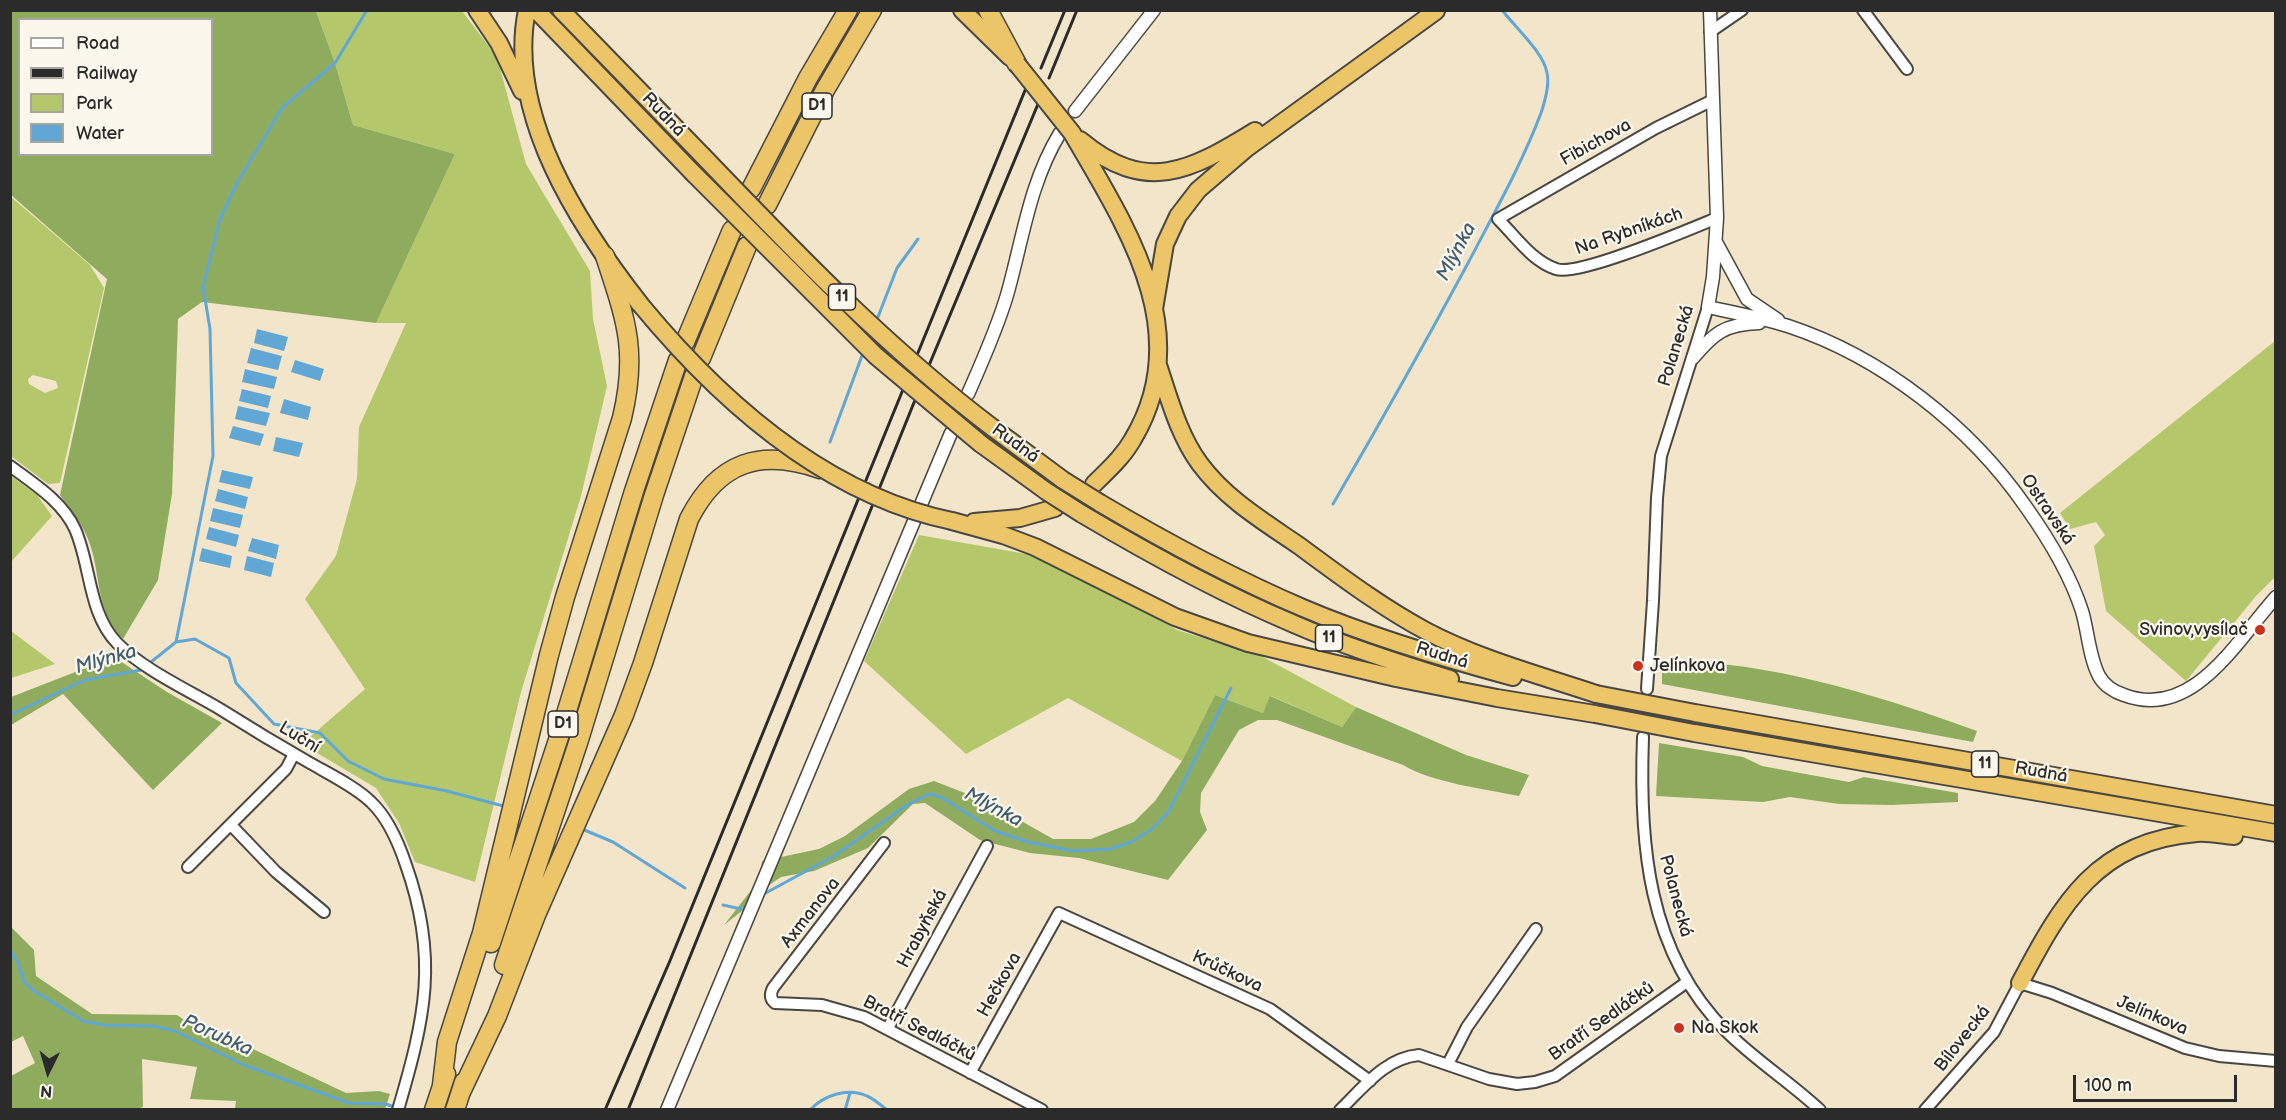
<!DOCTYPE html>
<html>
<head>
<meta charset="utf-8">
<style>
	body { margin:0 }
	#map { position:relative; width:2286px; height:1120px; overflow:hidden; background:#f2e5ca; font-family:"Balsamiq Sans",sans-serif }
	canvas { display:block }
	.frame { position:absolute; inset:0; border:12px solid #2b2b2b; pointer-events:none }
	.legend { position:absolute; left:18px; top:18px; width:195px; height:138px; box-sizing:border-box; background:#fbf7ec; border:2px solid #a8a59f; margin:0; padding:8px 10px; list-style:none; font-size:18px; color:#2b2b2b }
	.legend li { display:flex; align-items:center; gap:12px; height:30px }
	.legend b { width:30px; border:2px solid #a8a59f }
	.north { position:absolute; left:18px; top:1042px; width:60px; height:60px; -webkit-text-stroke:4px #fbf7ec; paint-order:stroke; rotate:185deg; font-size:16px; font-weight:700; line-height:24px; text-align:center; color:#2b2b2b }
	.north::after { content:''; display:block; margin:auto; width:21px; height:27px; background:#2b2b2b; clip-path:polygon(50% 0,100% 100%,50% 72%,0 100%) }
	.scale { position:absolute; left:2073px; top:1075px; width:164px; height:27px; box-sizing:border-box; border:3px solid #2b2b2b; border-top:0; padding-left:8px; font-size:18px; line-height:21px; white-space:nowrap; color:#2b2b2b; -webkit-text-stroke:4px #fbf7ec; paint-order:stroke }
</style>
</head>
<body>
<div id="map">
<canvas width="2286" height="1120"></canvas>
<div class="frame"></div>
<ul class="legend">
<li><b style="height:8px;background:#fff"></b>Road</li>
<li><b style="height:8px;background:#2b2b2b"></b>Railway</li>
<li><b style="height:16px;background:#b4c76a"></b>Park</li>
<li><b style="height:16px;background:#60a7d6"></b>Water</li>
</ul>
<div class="north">N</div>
<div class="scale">100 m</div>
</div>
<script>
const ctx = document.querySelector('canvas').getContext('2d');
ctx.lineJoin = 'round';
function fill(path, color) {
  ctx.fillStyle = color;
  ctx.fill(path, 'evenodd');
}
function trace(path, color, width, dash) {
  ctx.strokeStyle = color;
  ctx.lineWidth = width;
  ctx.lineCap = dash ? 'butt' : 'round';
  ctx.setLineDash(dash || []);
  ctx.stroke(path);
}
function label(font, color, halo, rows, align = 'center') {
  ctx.font = font + ' "Balsamiq Sans",sans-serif';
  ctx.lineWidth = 4.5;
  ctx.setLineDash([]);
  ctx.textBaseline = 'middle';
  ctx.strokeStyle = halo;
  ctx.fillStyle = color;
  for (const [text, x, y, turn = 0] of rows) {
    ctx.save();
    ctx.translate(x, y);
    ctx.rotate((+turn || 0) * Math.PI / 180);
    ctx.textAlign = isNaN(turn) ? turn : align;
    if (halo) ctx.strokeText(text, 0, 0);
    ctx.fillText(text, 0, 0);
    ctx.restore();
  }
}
fill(new Path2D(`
	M 316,11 L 462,11 L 497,57 L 526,164 L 590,271 L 593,319 L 607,386 L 581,496 L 521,692 L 475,882 L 415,862 L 399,823 L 376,788 L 302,744 L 365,689 L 305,599 L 336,556 L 357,479 L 359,427 L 406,323 L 376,323 L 455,154 L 353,125 L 335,63 Z
	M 10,196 L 90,265 L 104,288 L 60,483 L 48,484 L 11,456 ZM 33,375 L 56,381 L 58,388 L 45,393 L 29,384 L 28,379 Z
	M 2275,341 L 2275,577 L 2256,596 L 2186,681 L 2106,611 L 2094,546 L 2105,535 L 2096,522 L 2070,529 L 2060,513 Z
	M 11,476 L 37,495 L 52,516 L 11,562 Z
	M 919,535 L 1032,555 L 1099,587 L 1177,630 L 1259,655 L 1356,707 L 1342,727 L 1271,696 L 1263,713 L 1215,695 L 1182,761 L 1068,698 L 966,754 L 864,661 Z
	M 11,630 L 11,631 L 55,664 L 11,678 Z`), '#b4c76a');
fill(new Path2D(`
	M 11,11 L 316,11 L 335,63 L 353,125 L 455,154 L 376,323 L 202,302 L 178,319 L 172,494 L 158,580 L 123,639 C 94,611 102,573 88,539 C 82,523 69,509 60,495 L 107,279 L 11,195 ZM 20,20 L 212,20 L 212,154 L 20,154 Z
	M 114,657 L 167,692 L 222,723 L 153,790 L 63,694 L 11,725 L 11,697 Z
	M 1692,662 C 1787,666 1888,699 1977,731 L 1973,742 L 1662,684 L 1662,669 Z
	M 1215,695 L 1263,713 L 1270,696 L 1342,727 L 1356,707 L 1466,755 L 1529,775 L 1519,796 C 1485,789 1433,783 1403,765 L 1277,720 L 1258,720 L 1239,730 L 1201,793 L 1200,812 L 1207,830 L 1168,880 L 1079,858 L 1030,853 L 980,840 L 925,803 L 913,804 L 868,848 L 814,871 L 781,877 L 757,893 L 747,907 L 724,925 L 760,879 L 762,861 L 819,849 L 845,836 L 909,789 L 934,781 L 988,802 L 1053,839 L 1091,839 L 1134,822 L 1155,801 L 1182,761 Z
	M 1659,743 L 1743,757 L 1762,766 L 1849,782 L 1864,777 L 1958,793 L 1958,802 L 1891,805 L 1839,804 L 1790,797 L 1763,802 L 1656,796 Z
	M 10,926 L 34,950 L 36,976 L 92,1014 L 177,1015 L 212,1038 L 234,1047 L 253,1049 L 346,1093 L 379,1091 L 390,1094 L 385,1109 L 235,1109 L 236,1101 L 190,1099 L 197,1067 L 142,1059 L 143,1107 L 137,1109 L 11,1109 L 11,1076 L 35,1063 L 23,1036 L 11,1042 Z`), '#8fac5e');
fill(new Path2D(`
	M 257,329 L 288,337 L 284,351 L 254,343 Z
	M 251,348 L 282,356 L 278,370 L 247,363 Z
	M 295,360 L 324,369 L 320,381 L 291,372 Z
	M 245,369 L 277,377 L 274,389 L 242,382 Z
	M 242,389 L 271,396 L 268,408 L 239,401 Z
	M 284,399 L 311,407 L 308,420 L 280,413 Z
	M 238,406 L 270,413 L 266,426 L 235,419 Z
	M 233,426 L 264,434 L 260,446 L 229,438 Z
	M 276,437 L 303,443 L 299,457 L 273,451 Z
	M 222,470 L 253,477 L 250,489 L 219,482 Z
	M 218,489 L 248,497 L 245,509 L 215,501 Z
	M 213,508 L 243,515 L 240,528 L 210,521 Z
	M 209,527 L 239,535 L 236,547 L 206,539 Z
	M 252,538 L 279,545 L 276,559 L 248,551 Z
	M 202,548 L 232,556 L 230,568 L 199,561 Z
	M 247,556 L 274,563 L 271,577 L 244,570 Z`), '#60a7d6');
trace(new Path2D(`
	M 876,322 L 897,268 L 918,239
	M 830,442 L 863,353
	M 1333,504 C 1379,425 1424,345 1467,265 C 1493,215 1521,166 1541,113 C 1545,101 1550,85 1547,73 C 1544,53 1515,27 1502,10
	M 176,642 L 213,456 L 210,329 L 203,287 L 220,219 L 237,183 L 282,108 L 335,63 L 367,10
	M 10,715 L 85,680 L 141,670 L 176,642 L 195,639 L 229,658 L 236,683 L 274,724 L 320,733 L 348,761 L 384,779 L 447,791 L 507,807
	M 582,829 L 613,842 L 685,888
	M 762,895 L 834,856 L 907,805 L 929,794 L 941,797 L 995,831 L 1028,842 L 1073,851 L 1110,849 L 1131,842 L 1152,829 L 1169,811 L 1231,688
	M 723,905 L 741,909 L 749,904
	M 10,950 L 18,963 L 24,982 L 34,991 L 83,1021 L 104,1025 L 153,1026 L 175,1031 L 244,1065 L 349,1103 L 386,1104 L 397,1108
	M 810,1110 C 824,1095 848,1087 867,1096 C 874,1099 881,1105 887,1110
	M 845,1110 L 850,1093`), '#60a7d6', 3);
const minor = new Path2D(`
	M 1863,10 L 1907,69
	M 1710,32 L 1742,10
	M 1711,101 L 1656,128 L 1498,219 C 1516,237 1532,261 1556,269 C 1578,277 1690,229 1717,218
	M 10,466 C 34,484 62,501 75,529 C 91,565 88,613 117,643 C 144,670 188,690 220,709 C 250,728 280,746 310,763 C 329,774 356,787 371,802 C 388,818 399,844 406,865 C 439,958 425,1018 398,1110
	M 1647,689 L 1653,601 L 1657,498 L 1661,456 L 1708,307
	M 1643,737 C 1639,842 1647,952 1726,1031 C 1755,1060 1790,1082 1820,1110
	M 231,825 L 276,872 L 324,912
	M 884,843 L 773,988 C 770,994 770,999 775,1003 L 822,1005 L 864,1017 L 1042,1110
	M 188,867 L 286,769 L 294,754
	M 888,1028 L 987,846
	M 1448,1064 L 1467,1027 L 1536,929
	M 970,1073 L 1059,913 L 1270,1009 L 1370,1081
	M 1340,1110 C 1364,1087 1385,1058 1419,1055 L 1489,1079 L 1517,1084 L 1535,1082 L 1555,1076 L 1687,982
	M 1925,1110 L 1994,1032 L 2020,983 L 2052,993 L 2185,1048 L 2219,1056 L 2276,1061`);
const tertiary = new Path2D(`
	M 1710,10 L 1717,218 L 1713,277 L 1708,307 C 1735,313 1762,318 1788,326 C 1882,357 1970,426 2026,507 C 2048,538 2070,574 2082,611 C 2088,631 2089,657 2099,676 C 2104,685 2114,692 2124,695 C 2193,721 2237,640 2276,597
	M 1075,111 L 1154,10
	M 1716,242 L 1747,299 L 1778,320
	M 1693,358 C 1714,333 1725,324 1759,323
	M 968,394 C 982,362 997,329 1007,295 C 1023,239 1029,184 1060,133
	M 667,1110 L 951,433`);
const trunk = new Path2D(`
	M 477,10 L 499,43 L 522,91
	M 527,10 C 506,114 579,226 640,304
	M 536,10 L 694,174
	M 561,10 L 702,155
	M 962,10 L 1010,57
	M 1072,133 C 1126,226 1197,332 1133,439 C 1123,457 1108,470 1094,484
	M 1080,140 C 1146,195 1190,171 1255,131
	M 1154,309 L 1165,244 L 1178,216 L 1198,190 L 1247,148 L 1436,11
	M 1158,365 C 1169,398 1179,436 1200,464 C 1226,499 1263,521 1298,545 C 1339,575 1381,607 1426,631 C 1479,659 1539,675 1596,694
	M 993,428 L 1063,480
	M 981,444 L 1046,491
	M 1100,503 C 1166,542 1233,578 1303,608 C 1371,637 1442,658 1513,677
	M 1082,514 C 1151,555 1220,593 1294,624 C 1344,646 1397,663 1450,679
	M 952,521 L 1003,535 L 1035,547 L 1175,617 L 1248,643 L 1396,678 L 1497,698 L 1595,714
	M 974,522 L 1020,518 L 1055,508
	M 1695,713 L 2276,815
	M 1694,733 L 2276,833
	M 2020,983 C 2062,903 2097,841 2197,833 C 2209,832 2222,835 2234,836`);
const motorway = new Path2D(`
	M 988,10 L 1017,64
	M 751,189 L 808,78 L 848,10
	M 767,205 L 825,90 L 872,10
	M 685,342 L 732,230
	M 701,358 L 747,246
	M 491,943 L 558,740 L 634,491 L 678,360
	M 504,965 L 578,743 L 654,495 L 694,376
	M 442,1085 L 447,1042 L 482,933 L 549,655 L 565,597 L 622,418 C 638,351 626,320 605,256
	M 461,1092 L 497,1016 L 536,915 L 624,715 L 643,663 L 689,519 C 718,462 760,448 820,469
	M 434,1110 L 446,1074
	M 455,1110 L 464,1082`);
trace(minor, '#494743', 14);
trace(tertiary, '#494743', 15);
trace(trunk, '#494743', 20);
trace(motorway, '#494743', 21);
trace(minor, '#fff', 10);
trace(tertiary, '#fff', 12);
trace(trunk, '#edc569', 16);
trace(motorway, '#edc569', 18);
trace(new Path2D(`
	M 1041,68 L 1065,10
	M 1049,78 L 1077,10
	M 605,1110 L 669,963 L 1026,88
	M 628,1110 L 930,363 L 1038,104`), '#2b2b2b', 3);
const trunkBridge = new Path2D(`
	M 1017,64 L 1072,133
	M 702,155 C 794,251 886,347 993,428
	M 694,174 L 876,356 L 981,444
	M 640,304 C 720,401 826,495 952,521
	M 1063,480 L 1100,503
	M 1046,491 L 1082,514
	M 1596,694 L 1695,713
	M 1595,714 L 1694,733`);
trace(trunkBridge, '#494743', 20, []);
trace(trunkBridge, '#edc569', 16);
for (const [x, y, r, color] of [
	[2260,630,6,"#c8321e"],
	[1638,666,6,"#c8321e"],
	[1679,1028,6,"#c8321e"]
]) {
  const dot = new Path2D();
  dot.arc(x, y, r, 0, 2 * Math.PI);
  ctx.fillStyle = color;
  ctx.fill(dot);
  trace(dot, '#fbf7ec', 2);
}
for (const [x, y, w] of [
	[817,106,30],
	[842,297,27],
	[1329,638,27],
	[563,724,30],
	[1985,764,27]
]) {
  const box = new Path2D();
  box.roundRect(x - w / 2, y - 13, w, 26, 4.5);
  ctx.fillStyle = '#fbf7ec';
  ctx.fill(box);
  trace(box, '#2b2b2b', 1.5);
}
label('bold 16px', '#2b2b2b', null, [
	["D1",817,106],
	["11",842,297],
	["11",1329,638],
	["D1",563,724],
	["11",1985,764]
]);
label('18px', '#2b2b2b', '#fbf7ec', [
	["Rudná",663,115,46],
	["Fibichova",1596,143,-29],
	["Na Rybníkách",1629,232,-19],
	["Polanecká",1677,346,-73],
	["Rudná",1015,444,36],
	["Ostravská",2047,510,56],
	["Rudná",1442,656,17],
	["Luční",299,738,31],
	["Rudná",2041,773,10],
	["Polanecká",1675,896,75],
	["Axmanova",811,913,-52],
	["Hrabyňská",923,929,-62],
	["Krůčkova",1227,972,25],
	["Hečkova",1000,985,-61],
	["Jelínkova",2152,1016,23],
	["Bratří Sedláčků",1602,1022,-35],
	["Bratří Sedláčků",919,1029,27],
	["Bílovecká",1963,1039,-52]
]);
label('18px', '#2b2b2b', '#fbf7ec', [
	["Svinov,vysílač",2248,630,"right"],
	["Jelínkova",1650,666],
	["Na Skok",1691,1028]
], 'left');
label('italic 20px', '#405d6f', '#fbf7ec', [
	["Mlýnka",1457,252,-62],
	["Mlýnka",106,660,-16],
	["Mlýnka",993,808,28],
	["Porubka",217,1036,24]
]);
</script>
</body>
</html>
